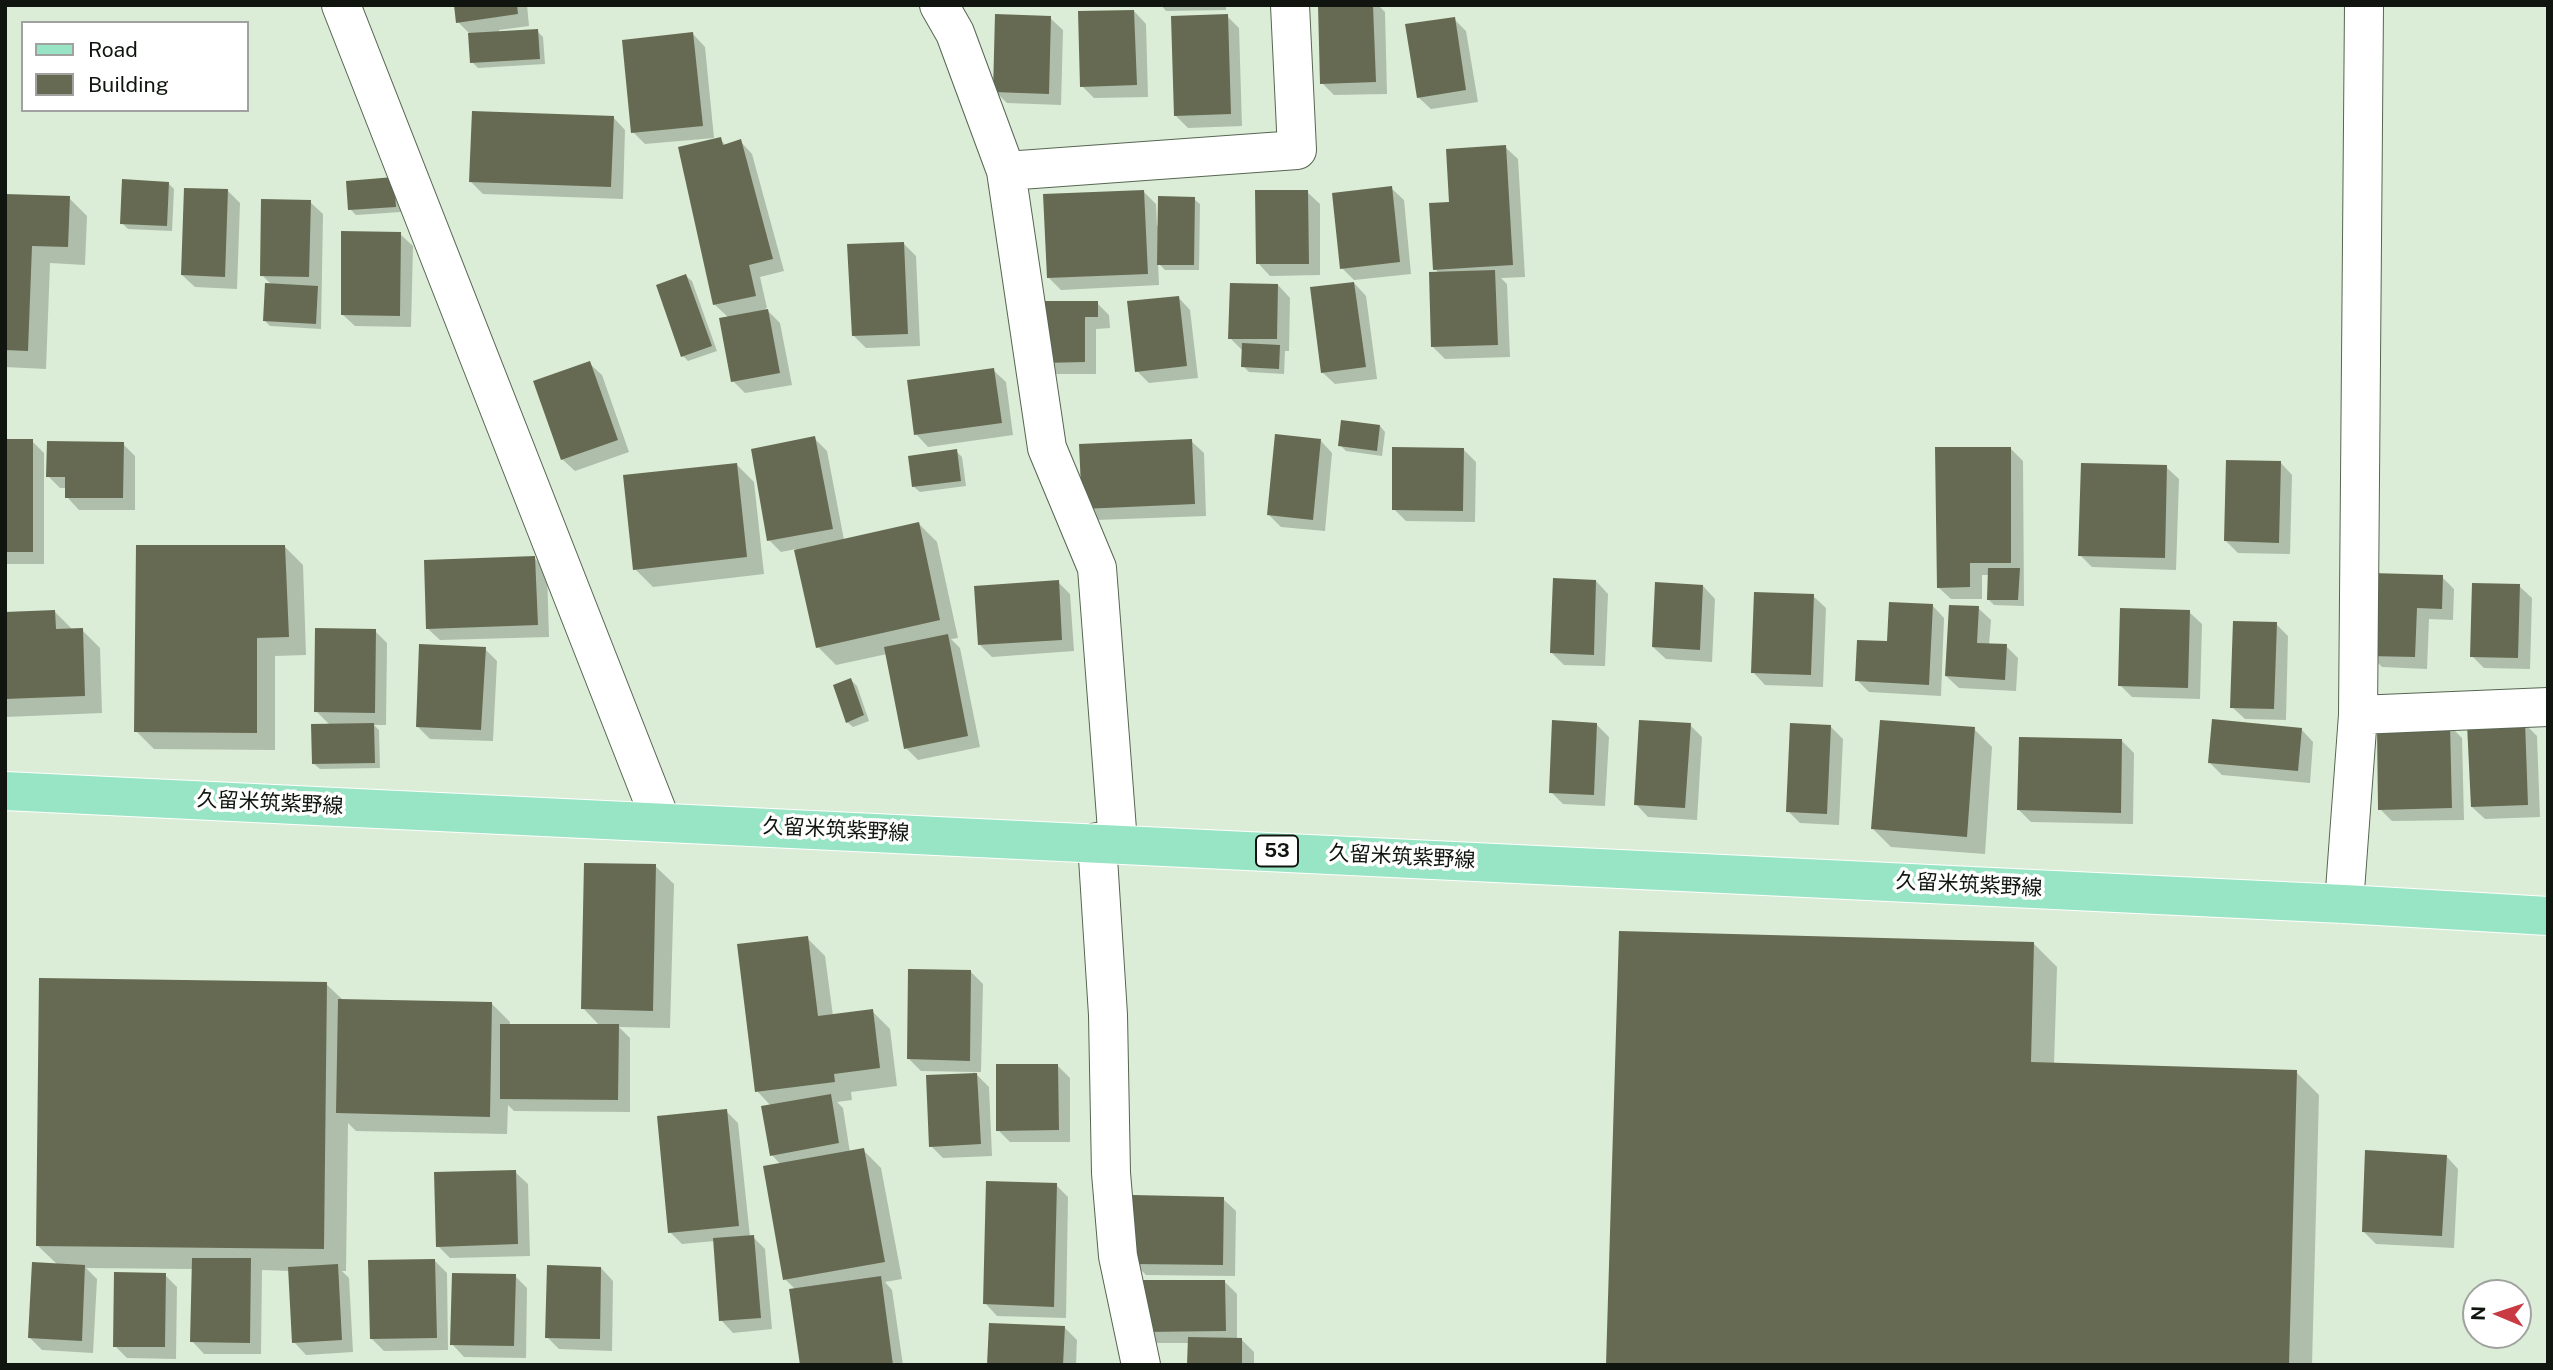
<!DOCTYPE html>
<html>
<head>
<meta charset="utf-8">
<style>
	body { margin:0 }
	#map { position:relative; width:2553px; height:1370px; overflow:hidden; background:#dbedd6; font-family:"Public Sans",sans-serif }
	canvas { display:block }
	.frame { position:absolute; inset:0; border:7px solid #10160f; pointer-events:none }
	.legend { position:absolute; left:21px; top:21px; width:228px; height:91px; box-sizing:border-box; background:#fff; border:2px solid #9fa29f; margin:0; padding:9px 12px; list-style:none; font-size:21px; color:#10160f }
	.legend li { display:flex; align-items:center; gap:14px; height:35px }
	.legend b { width:35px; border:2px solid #9fa29f }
	.north { position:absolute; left:2462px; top:1279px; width:70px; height:70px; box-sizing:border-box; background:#fff; border:2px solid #9fa29f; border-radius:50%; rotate:272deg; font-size:19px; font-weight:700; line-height:28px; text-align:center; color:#10160f }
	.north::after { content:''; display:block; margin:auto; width:24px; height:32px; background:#ca3a43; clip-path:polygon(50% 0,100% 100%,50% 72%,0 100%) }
</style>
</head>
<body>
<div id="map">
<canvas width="2553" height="1370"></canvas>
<div class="frame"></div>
<ul class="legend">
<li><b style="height:9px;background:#98e5c5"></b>Road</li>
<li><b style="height:19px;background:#666a52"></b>Building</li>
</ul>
<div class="north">N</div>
</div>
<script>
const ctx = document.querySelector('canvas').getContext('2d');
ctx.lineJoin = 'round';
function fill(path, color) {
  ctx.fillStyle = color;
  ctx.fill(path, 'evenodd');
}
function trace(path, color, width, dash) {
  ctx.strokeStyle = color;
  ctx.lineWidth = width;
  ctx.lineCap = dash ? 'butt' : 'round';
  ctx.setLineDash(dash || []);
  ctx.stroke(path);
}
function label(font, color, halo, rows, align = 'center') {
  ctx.font = font + ' "Public Sans","Noto Sans JP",sans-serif';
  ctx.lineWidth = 7;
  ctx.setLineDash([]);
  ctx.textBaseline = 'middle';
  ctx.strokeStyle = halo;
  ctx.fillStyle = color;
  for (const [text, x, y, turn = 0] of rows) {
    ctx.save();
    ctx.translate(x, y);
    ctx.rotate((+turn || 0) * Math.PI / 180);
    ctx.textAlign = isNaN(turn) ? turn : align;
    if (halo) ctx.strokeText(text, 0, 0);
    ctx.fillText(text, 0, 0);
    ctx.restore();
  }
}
fill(new Path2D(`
	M 456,5 L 527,5 L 529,26 L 499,30 L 499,33 L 537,31 L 543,37 L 545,64 L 478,68 L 472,62 L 470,34 L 458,22 Z
	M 1161,5 L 1226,5 L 1226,10 L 1166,11 Z
	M 1320,5 L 1378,5 L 1385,12 L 1387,94 L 1334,95 L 1322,83 Z
	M 1134,11 L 1146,24 L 1148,97 L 1094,98 L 1082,86 Z
	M 1227,16 L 1239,28 L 1242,126 L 1188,128 L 1176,116 Z
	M 1050,18 L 1063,30 L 1061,105 L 1007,103 L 995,91 Z
	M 1454,19 L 1466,31 L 1478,102 L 1431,109 L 1418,97 Z
	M 693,34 L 705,47 L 714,138 L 645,144 L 633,132 Z
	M 613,117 L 625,130 L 623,199 L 483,194 L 471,182 Z
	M 720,139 L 726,146 L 740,141 L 752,154 L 784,271 L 760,277 L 767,308 L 765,308 L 780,323 L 792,385 L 745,393 L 733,381 L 729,318 L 714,304 Z
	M 1505,147 L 1518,159 L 1525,277 L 1501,278 L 1507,284 L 1510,357 L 1445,359 L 1433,347 L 1439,273 L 1435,269 L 1451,203 Z
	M 169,184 L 174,189 L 172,231 L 128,229 L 122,223 Z
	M 399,185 L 401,212 L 356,215 L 350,209 Z
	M 1391,188 L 1404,200 L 1411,274 L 1354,280 L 1342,268 Z
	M 228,191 L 240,203 L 237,289 L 195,287 L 182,275 Z
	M 1143,191 L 1156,204 L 1157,226 L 1194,199 L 1200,204 L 1199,270 L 1165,270 L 1158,263 L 1159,285 L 1061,290 L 1048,277 Z
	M 1307,192 L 1320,204 L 1320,275 L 1270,276 L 1258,263 Z
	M 5,196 L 69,198 L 87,216 L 85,265 L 50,263 L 46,369 L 5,367 Z
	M 310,202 L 323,214 L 321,329 L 270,326 L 265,321 L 272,285 L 262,275 Z
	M 400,234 L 413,246 L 411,327 L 355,326 L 342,314 Z
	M 903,243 L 916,256 L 920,346 L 866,348 L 854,336 Z
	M 686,276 L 692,281 L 717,351 L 688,361 L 683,356 Z
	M 1354,283 L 1366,296 L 1377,379 L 1335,384 L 1322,372 Z
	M 1278,285 L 1290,298 L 1289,351 L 1285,351 L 1284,374 L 1249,372 L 1243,366 L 1243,351 L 1230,338 Z
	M 1178,297 L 1190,310 L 1198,378 L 1149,383 L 1137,371 Z
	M 1097,303 L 1109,315 L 1110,328 L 1096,329 L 1096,374 L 1056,374 L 1044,362 Z
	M 589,363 L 602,375 L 629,452 L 575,471 L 562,459 Z
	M 993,370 L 1006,382 L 1013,435 L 928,447 L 916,434 Z
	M 1380,426 L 1385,432 L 1382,456 L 1346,451 L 1340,445 Z
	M 814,438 L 827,451 L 844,540 L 919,524 L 937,542 L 958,638 L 951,639 L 960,648 L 980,747 L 918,760 L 906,748 L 887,654 L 836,665 L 818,647 L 796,549 L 781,552 L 769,540 Z
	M 1320,440 L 1332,453 L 1325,531 L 1281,527 L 1269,515 Z
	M 5,441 L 32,441 L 44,453 L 44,564 L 5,564 Z
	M 1191,441 L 1204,453 L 1206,516 L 1096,520 L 1084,508 Z
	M 123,444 L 135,456 L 135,510 L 79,510 L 67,497 L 67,488 L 60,488 L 48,476 Z
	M 2010,448 L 2023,461 L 2024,606 L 1994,605 L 1988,599 L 1989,575 L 1982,575 L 1982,599 L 1951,599 L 1938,587 Z
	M 1464,450 L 1476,462 L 1475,522 L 1406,521 L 1394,509 Z
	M 956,451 L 962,457 L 966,486 L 920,492 L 914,487 Z
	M 2280,462 L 2292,475 L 2290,554 L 2238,553 L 2226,541 Z
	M 736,464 L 754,482 L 764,574 L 653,587 L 635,569 Z
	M 2166,467 L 2179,479 L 2176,570 L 2092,567 L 2080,555 Z
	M 285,547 L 303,565 L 306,655 L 275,656 L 275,750 L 154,749 L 136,731 Z
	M 534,558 L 547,570 L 549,637 L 440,640 L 427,628 Z
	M 2442,577 L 2454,589 L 2453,620 L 2429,619 L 2427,669 L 2382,667 L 2370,655 Z
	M 1596,581 L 1608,594 L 1605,666 L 1564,665 L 1552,653 Z
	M 1058,582 L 1070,594 L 1074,651 L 992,657 L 980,645 Z
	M 1703,586 L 1715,599 L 1712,662 L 1666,659 L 1653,647 Z
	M 2519,586 L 2532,598 L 2530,669 L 2484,668 L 2472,656 Z
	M 1813,596 L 1826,608 L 1823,687 L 1765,685 L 1753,672 Z
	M 1932,605 L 1944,618 L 1941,696 L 1869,692 L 1857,680 Z
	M 1978,608 L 1991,620 L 1989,645 L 2006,646 L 2018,658 L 2016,691 L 1959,688 L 1946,676 Z
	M 55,612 L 73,630 L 82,630 L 100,648 L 102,713 L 5,717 L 5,613 Z
	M 2189,612 L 2202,624 L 2200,699 L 2132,697 L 2120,685 Z
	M 2276,624 L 2288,636 L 2286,720 L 2245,719 L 2232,707 Z
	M 375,631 L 387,643 L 386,725 L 374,725 L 379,730 L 380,768 L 320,769 L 314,764 L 330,725 L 316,711 Z
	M 485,649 L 497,661 L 493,741 L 430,739 L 417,726 Z
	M 851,680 L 857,686 L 869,721 L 853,727 L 847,722 Z
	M 2524,723 L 2537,736 L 2540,817 L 2485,819 L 2472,807 Z
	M 1596,724 L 1609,737 L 1605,806 L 1563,804 L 1551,792 Z
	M 1690,725 L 1702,737 L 1697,820 L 1648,817 L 1636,804 Z
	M 1830,726 L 1843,739 L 1839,825 L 1800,823 L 1788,811 Z
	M 2450,726 L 2462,738 L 2464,820 L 2392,821 L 2380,809 Z
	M 1974,729 L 1992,747 L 1985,854 L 1891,847 L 1873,829 Z
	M 2301,729 L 2313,742 L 2310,783 L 2222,775 L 2210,763 Z
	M 2122,741 L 2134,753 L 2133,824 L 2031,822 L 2019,810 Z
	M 655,866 L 674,884 L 670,1028 L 619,1027 L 630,1038 L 630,1112 L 514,1111 L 508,1105 L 507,1134 L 356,1131 L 348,1123 L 346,1271 L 342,1271 L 349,1278 L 353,1352 L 306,1355 L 294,1342 L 290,1271 L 262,1270 L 261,1354 L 204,1354 L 192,1341 L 193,1269 L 86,1268 L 97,1279 L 93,1353 L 42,1350 L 30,1338 L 58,1265 L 37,1245 L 326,984 L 343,1000 L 492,1004 L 510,1022 L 510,1025 L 600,1026 L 583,1008 Z
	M 807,938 L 825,956 L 833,1016 L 872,1011 L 890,1029 L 897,1086 L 851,1092 L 852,1100 L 837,1102 L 843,1108 L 850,1153 L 863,1150 L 881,1168 L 902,1279 L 885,1282 L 892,1290 L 903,1365 L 801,1365 L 795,1289 L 785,1279 L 781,1165 L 772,1155 L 771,1106 L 757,1091 Z
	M 2034,944 L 2057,967 L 2054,1065 L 2296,1072 L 2319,1095 L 2312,1365 L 1608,1365 Z
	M 971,972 L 983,984 L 981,1072 L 974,1072 L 989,1087 L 992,1156 L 943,1158 L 931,1146 L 974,1072 L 921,1071 L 909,1059 Z
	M 1058,1066 L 1070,1078 L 1070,1142 L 1010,1142 L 998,1130 Z
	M 726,1111 L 738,1123 L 750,1237 L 753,1237 L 765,1249 L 772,1329 L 733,1333 L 721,1320 L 715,1241 L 682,1244 L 670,1232 Z
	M 2446,1156 L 2458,1169 L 2454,1248 L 2376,1244 L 2363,1231 Z
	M 515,1172 L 528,1184 L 530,1256 L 450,1258 L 438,1246 Z
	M 1056,1185 L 1068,1197 L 1066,1318 L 997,1316 L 985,1303 Z
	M 1223,1199 L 1236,1211 L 1235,1276 L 1146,1275 L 1134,1263 Z
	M 435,1261 L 447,1273 L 448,1350 L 384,1351 L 371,1338 Z
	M 601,1268 L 613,1281 L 612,1351 L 559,1349 L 547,1337 Z
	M 165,1275 L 177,1287 L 176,1359 L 127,1358 L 115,1346 Z
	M 515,1276 L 527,1288 L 526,1358 L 464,1357 L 452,1344 Z
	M 1224,1281 L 1237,1294 L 1237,1340 L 1242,1340 L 1254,1352 L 1254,1365 L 1189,1365 L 1190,1343 L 1157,1343 L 1145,1331 Z
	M 1065,1328 L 1077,1340 L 1076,1365 L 989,1365 Z`), '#0003');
fill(new Path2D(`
	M 454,5 L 517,5 L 518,14 L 456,23 Z
	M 1318,5 L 1373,5 L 1376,82 L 1320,84 Z
	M 1134,10 L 1137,85 L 1080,87 L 1078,11 Z
	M 995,14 L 1051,16 L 1049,94 L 993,92 Z
	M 1228,14 L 1231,114 L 1174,116 L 1171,16 Z
	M 1455,17 L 1466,90 L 1417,98 L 1405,24 Z
	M 538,29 L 540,59 L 470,63 L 468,33 Z
	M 693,32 L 703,126 L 631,133 L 622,40 Z
	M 472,111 L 614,116 L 611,187 L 469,182 Z
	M 721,137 L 723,145 L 741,139 L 773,259 L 749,265 L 756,296 L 713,305 L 678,147 Z
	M 1506,145 L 1513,265 L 1433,270 L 1429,203 L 1449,202 L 1446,149 Z
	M 394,177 L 396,207 L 348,210 L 346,181 Z
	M 122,179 L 169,182 L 167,226 L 120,224 Z
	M 1392,186 L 1400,262 L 1340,269 L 1332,193 Z
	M 184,188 L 228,189 L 225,277 L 181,275 Z
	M 1144,190 L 1148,274 L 1047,278 L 1043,194 Z
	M 1255,190 L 1308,190 L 1309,264 L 1256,264 Z
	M 5,194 L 70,196 L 68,247 L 32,246 L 28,351 L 5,350 Z
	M 1158,196 L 1195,197 L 1194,265 L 1157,265 Z
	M 261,199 L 311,200 L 309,277 L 260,276 Z
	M 341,231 L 401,232 L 400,316 L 341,315 Z
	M 904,242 L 908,334 L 852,336 L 847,244 Z
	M 1495,270 L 1498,345 L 1431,347 L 1429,272 Z
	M 686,274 L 712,346 L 681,357 L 656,285 Z
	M 1354,282 L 1366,367 L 1321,373 L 1310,287 Z
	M 265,283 L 318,286 L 316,324 L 263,321 Z
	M 1230,283 L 1278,284 L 1277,339 L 1228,339 Z
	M 1179,296 L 1187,366 L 1135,372 L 1127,301 Z
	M 1042,301 L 1098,301 L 1098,317 L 1085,317 L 1085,362 L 1042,363 Z
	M 768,309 L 780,373 L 731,382 L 719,318 Z
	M 1242,343 L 1280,345 L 1279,369 L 1241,367 Z
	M 590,361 L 618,440 L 561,460 L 533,381 Z
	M 994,368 L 1002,423 L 914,435 L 907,380 Z
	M 1341,420 L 1380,425 L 1377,451 L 1338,446 Z
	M 1275,434 L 1321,439 L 1313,520 L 1267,515 Z
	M 815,436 L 833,529 L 767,541 L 751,449 Z
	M 5,439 L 33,439 L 33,552 L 5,552 Z
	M 1192,439 L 1195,504 L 1082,509 L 1079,444 Z
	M 47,441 L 124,442 L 123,498 L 65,498 L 65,477 L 46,477 Z
	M 1392,447 L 1464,448 L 1463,511 L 1392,510 Z
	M 1935,447 L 2011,447 L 2011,563 L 1970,563 L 1970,587 L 1937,588 Z
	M 957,449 L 961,481 L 912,487 L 908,456 Z
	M 2226,460 L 2281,461 L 2279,543 L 2224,541 Z
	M 737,463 L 747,557 L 633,570 L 623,475 Z
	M 2081,463 L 2167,465 L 2165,558 L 2078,556 Z
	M 919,522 L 940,620 L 816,648 L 794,550 Z
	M 136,545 L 285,545 L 289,637 L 257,638 L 257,733 L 134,732 Z
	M 535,556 L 538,625 L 426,629 L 424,560 Z
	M 1988,568 L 2020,568 L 2018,600 L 1987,600 Z
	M 2371,573 L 2443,575 L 2442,609 L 2417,608 L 2415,657 L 2368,656 Z
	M 1553,578 L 1596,580 L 1594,655 L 1550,653 Z
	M 1059,580 L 1062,640 L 978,645 L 974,586 Z
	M 1655,582 L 1703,585 L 1700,650 L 1652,647 Z
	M 2472,583 L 2520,584 L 2518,658 L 2470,657 Z
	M 1754,592 L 1814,594 L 1811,675 L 1751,673 Z
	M 1889,602 L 1933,604 L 1929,685 L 1855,681 L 1857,640 L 1887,641 Z
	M 1949,605 L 1979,606 L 1977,643 L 2007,644 L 2005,680 L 1945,676 Z
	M 2120,608 L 2190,610 L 2188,688 L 2118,686 Z
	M 55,610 L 56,629 L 83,628 L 85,696 L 5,699 L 5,612 Z
	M 2233,621 L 2277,622 L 2274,709 L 2230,708 Z
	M 315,628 L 376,629 L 375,713 L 314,712 Z
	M 948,634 L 968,736 L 904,749 L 884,647 Z
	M 419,644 L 486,647 L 481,730 L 416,727 Z
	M 851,678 L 864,715 L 846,723 L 833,685 Z
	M 2212,719 L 2302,728 L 2298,771 L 2208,763 Z
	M 1552,720 L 1597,723 L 1594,795 L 1549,793 Z
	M 1639,720 L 1691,723 L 1685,808 L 1634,805 Z
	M 1880,720 L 1975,727 L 1967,837 L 1871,829 Z
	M 2525,721 L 2528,805 L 2471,807 L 2467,724 Z
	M 374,723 L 375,763 L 312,764 L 311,724 Z
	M 1790,723 L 1831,725 L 1827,814 L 1786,812 Z
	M 2450,724 L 2452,808 L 2378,810 L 2377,726 Z
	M 2019,737 L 2122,739 L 2121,813 L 2017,810 Z
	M 584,863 L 656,864 L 653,1011 L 581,1009 Z
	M 1619,931 L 2034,942 L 2031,1062 L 2297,1070 L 2289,1365 L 1606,1365 Z
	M 808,936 L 818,1016 L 873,1009 L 880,1068 L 834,1074 L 835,1082 L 755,1092 L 737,944 Z
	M 908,969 L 971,970 L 970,1061 L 907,1059 Z
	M 39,978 L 327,982 L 324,1249 L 36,1246 Z
	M 338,999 L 492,1002 L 490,1117 L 336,1113 Z
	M 500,1024 L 619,1024 L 618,1100 L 500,1099 Z
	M 996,1064 L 1058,1064 L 1059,1130 L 996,1131 Z
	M 977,1073 L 981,1144 L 929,1147 L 926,1075 Z
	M 831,1094 L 839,1143 L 770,1156 L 761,1106 Z
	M 727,1109 L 739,1226 L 668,1233 L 657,1116 Z
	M 864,1148 L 885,1262 L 783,1280 L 763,1166 Z
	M 2365,1150 L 2447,1155 L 2442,1236 L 2362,1232 Z
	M 516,1170 L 518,1244 L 436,1247 L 434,1172 Z
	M 986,1181 L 1057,1183 L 1054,1307 L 983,1304 Z
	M 1133,1195 L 1224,1197 L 1223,1265 L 1132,1264 Z
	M 754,1235 L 761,1318 L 719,1321 L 713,1238 Z
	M 192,1258 L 251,1258 L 250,1343 L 190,1342 Z
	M 435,1259 L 437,1338 L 370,1339 L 368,1260 Z
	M 32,1262 L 85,1265 L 82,1341 L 28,1338 Z
	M 338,1264 L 342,1340 L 292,1343 L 288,1267 Z
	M 547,1265 L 601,1267 L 600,1339 L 545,1338 Z
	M 114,1272 L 166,1273 L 165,1347 L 113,1347 Z
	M 452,1273 L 516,1274 L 514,1346 L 450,1345 Z
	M 881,1276 L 893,1365 L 800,1365 L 789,1289 Z
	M 1143,1280 L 1225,1280 L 1226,1331 L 1143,1332 Z
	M 989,1323 L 1065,1326 L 1063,1365 L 987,1365 Z
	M 1188,1337 L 1242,1338 L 1242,1365 L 1187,1365 Z`), '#666a52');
const minor = new Path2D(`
	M 341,5 L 661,821
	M 939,5 L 955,33 L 1006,171 L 1047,448 L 1097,568 L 1118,843
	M 1006,171 L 1297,150 L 1290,5
	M 2358,715 L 2548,707
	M 1097,842 L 1108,1015 L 1111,1173 L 1118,1256 L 1141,1365
	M 2344,904 L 2358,715 L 2364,5`);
const primary = new Path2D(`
	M 5,791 L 2344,904 L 2548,916`);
trace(minor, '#566652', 40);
trace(primary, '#fff', 40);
trace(minor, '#fff', 38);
trace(primary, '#98e5c5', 38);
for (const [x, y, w] of [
	[1277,851,42]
]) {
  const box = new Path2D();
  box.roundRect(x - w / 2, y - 15.5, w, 31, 5);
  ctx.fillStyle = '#fff';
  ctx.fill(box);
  trace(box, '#10160f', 2);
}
label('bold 19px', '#10160f', null, [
	["53",1277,851]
]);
label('21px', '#10160f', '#fff', [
	["久留米筑紫野線",270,803,3],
	["久留米筑紫野線",836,830,3],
	["久留米筑紫野線",1402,857,3],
	["久留米筑紫野線",1969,885,3]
]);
</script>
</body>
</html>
